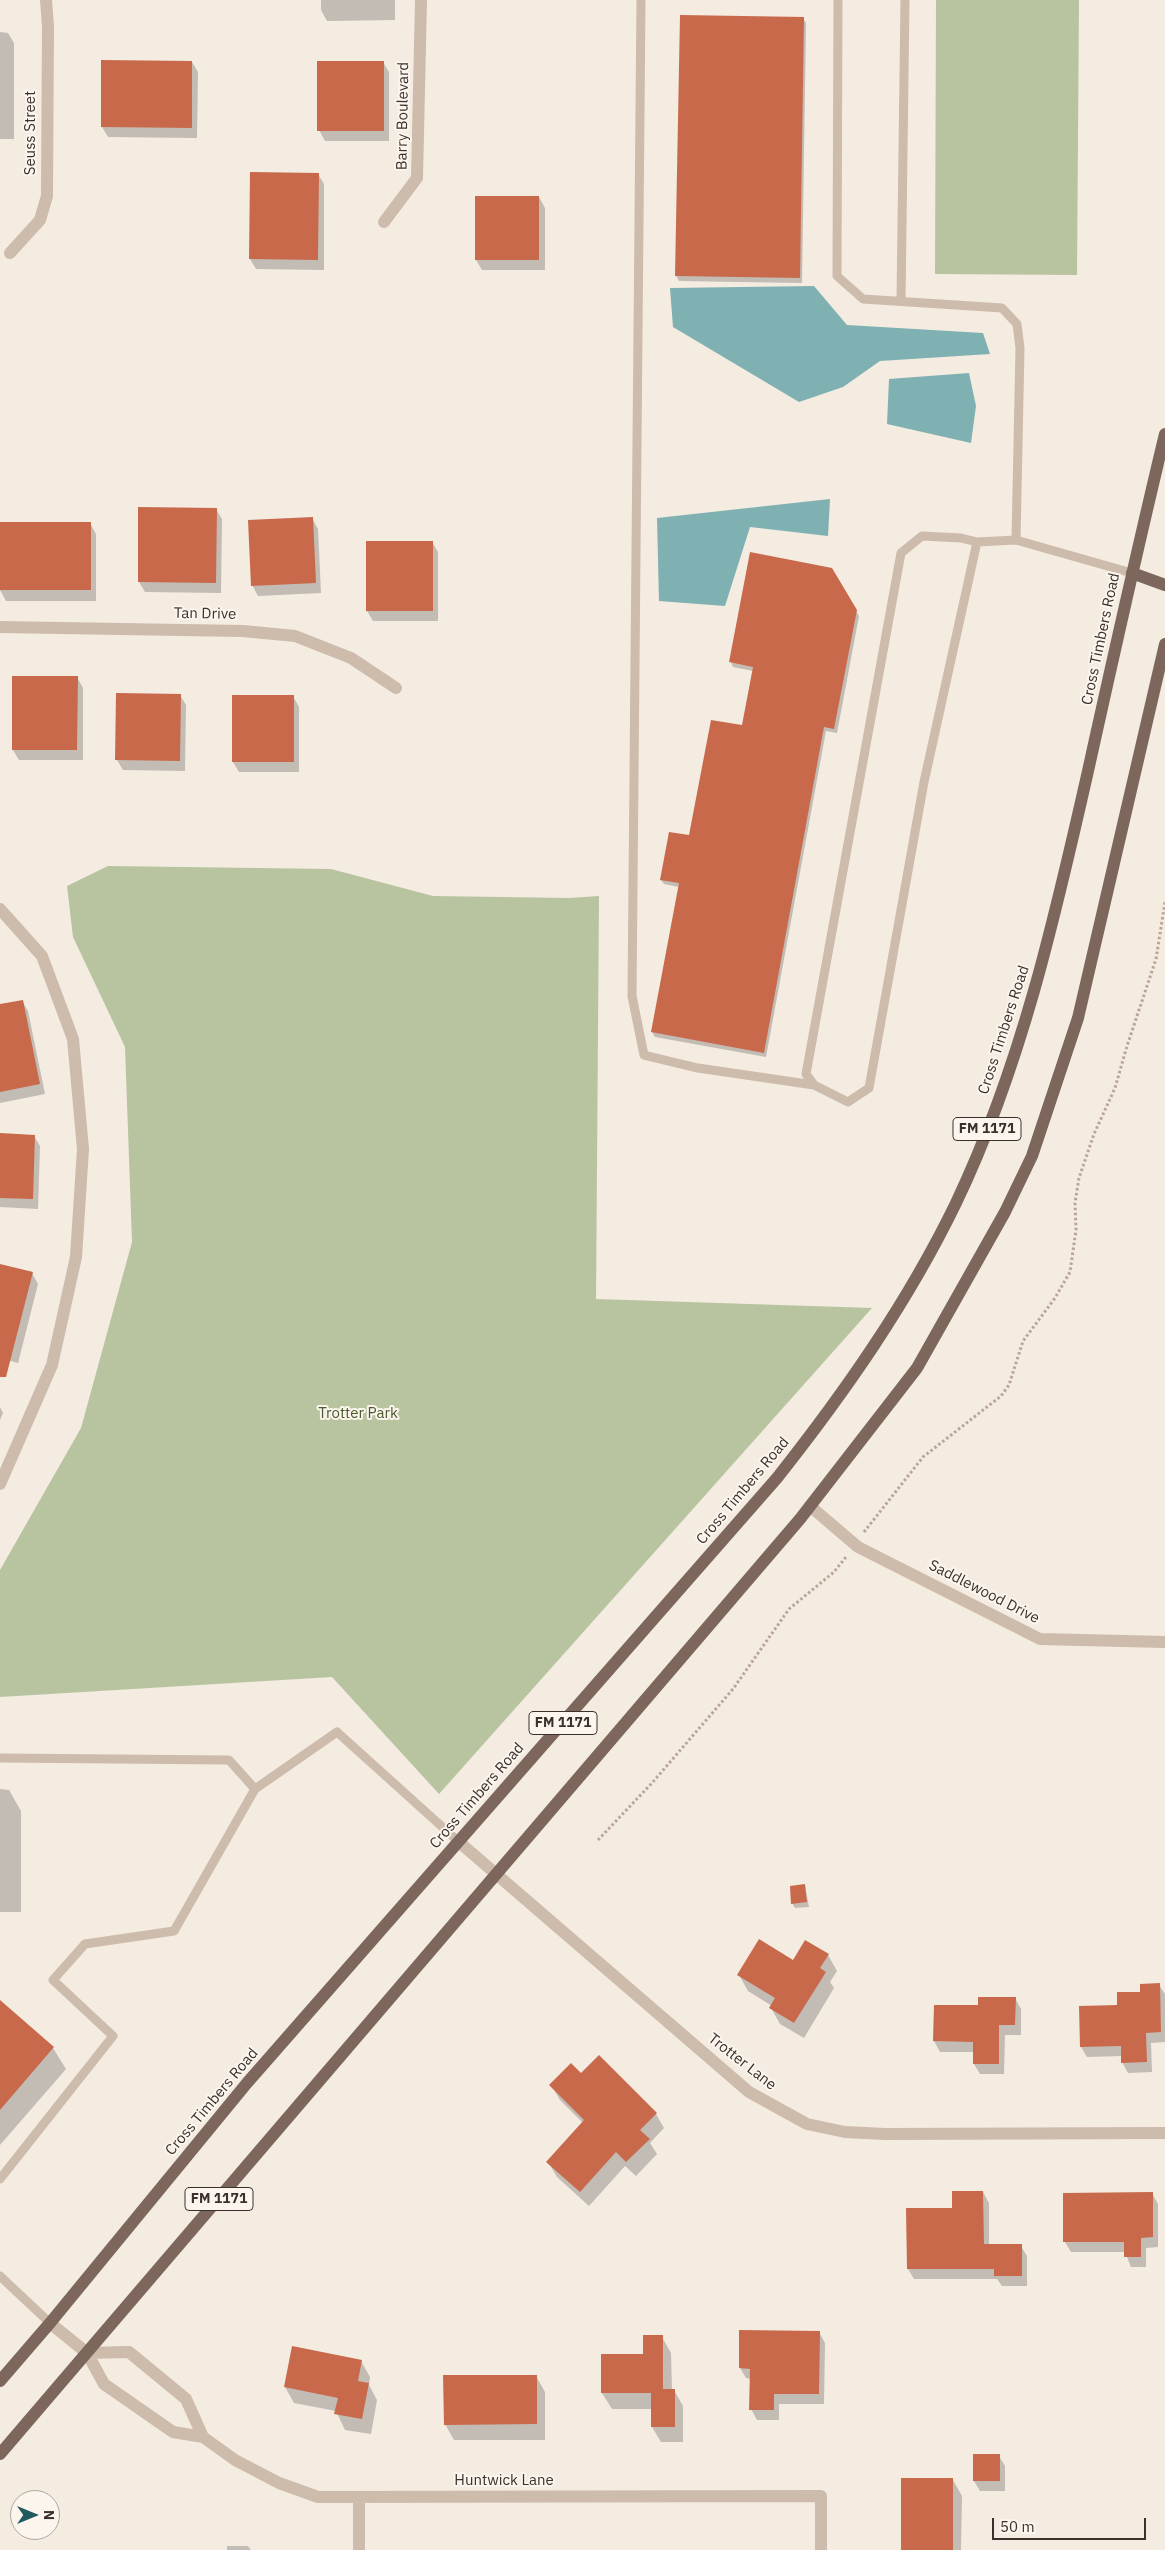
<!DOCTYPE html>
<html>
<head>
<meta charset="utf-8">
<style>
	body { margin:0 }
	#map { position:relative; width:1165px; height:2550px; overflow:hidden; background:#f4ebe1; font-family:"IBM Plex Sans",sans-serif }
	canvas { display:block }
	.north { position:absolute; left:10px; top:2490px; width:50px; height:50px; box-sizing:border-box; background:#fbf5ee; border:1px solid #aea6a0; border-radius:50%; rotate:90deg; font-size:14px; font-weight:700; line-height:20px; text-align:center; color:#3b302b }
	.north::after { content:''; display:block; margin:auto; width:18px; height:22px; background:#1f5a5e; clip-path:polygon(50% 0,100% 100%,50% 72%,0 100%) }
	.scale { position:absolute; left:992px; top:2518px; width:154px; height:22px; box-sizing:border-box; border:2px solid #3b302b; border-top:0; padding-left:6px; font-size:15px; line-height:18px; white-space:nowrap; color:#3b302b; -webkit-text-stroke:4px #fbf5ee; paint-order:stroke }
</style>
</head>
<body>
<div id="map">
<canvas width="1165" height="2550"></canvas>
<div class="north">N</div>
<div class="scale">50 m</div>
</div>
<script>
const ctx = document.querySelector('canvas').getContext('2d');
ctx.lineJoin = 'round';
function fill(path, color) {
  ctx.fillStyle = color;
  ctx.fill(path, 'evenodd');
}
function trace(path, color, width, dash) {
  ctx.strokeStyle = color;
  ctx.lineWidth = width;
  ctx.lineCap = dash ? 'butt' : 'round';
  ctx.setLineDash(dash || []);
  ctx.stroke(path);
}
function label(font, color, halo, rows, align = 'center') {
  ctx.font = font + ' "IBM Plex Sans",sans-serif';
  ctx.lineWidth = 4;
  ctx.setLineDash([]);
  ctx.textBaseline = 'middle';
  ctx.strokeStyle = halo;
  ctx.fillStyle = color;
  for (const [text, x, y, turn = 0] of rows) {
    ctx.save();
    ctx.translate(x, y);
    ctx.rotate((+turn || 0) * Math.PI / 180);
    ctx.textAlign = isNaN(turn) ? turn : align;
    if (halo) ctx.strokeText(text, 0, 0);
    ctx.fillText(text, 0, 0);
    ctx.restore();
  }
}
fill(new Path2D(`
	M 936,0 L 1079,0 L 1077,275 L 935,274 Z
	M 108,866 L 331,869 L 433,896 L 569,898 L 599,896 L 596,1299 L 872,1308 L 439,1794 L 332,1677 L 0,1697 L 0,1570 L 81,1428 L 132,1242 L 125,1047 L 73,937 L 67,886 Z`), '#b8c4a0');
fill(new Path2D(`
	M 814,286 L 847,325 L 983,333 L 990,354 L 880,361 L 843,387 L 799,402 L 673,327 L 670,288 Z
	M 969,373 L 976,406 L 971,443 L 887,424 L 889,379 Z
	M 830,499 L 828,536 L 750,527 L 725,606 L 659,601 L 657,518 Z`), '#7fb0b2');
fill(new Path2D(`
	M 321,0 L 395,0 L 395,20 L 327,21 L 321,10 Z
	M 681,16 L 803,18 L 806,23 L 802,283 L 679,281 L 676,276 Z
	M 0,32 L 8,33 L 14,43 L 14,139 L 0,139 Z
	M 103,61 L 192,62 L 198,72 L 197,138 L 108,137 L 102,127 Z
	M 383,62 L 389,72 L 389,141 L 325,141 L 319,130 Z
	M 318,174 L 324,184 L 324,270 L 256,269 L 250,259 Z
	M 539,197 L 545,208 L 545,270 L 482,270 L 476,260 Z
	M 216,509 L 222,519 L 221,593 L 145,592 L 139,582 Z
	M 312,518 L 318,529 L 321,593 L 258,596 L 252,585 Z
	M 0,523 L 90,523 L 96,534 L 96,601 L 6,601 L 0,590 Z
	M 367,542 L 432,542 L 438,552 L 438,621 L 373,621 L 367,611 Z
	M 831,569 L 859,616 L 837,733 L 826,731 L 766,1057 L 655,1037 L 652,1032 L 679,887 L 664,884 L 661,880 L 690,837 L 743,727 L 753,671 L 733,667 L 731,662 Z
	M 77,677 L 83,688 L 83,760 L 19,760 L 13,750 Z
	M 180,695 L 186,705 L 185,771 L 123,770 L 117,760 Z
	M 293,696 L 299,707 L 299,772 L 239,772 L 233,762 Z
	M 22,1001 L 28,1011 L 45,1094 L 0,1103 L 0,1006 Z
	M 0,1135 L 34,1136 L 40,1146 L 38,1209 L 0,1207 Z
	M 0,1265 L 32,1273 L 38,1284 L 18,1363 L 0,1358 Z
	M 0,1407 L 3,1413 L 0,1420 Z
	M 0,1789 L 9,1790 L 21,1811 L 21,1912 L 0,1912 Z
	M 805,1886 L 809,1907 L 795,1908 L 792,1903 Z
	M 828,1955 L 837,1971 L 830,1982 L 834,1988 L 804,2038 L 780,2024 L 771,2008 L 772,2006 L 748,1991 L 739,1975 Z
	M 1159,1985 L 1165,1994 L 1165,2042 L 1151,2043 L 1152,2072 L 1128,2073 L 1122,2062 L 1122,2056 L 1087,2057 L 1081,2047 L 1141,1993 Z
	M 1015,1998 L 1021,2009 L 1021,2035 L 1005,2035 L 1004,2074 L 980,2074 L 974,2064 L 974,2052 L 940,2052 L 934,2041 L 935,2006 L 979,2006 Z
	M 0,2001 L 53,2048 L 66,2069 L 0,2145 Z
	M 581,2075 L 656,2114 L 664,2128 L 650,2143 L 657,2154 L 636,2176 L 625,2166 L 589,2206 L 557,2177 L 548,2162 L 583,2123 L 560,2100 L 551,2085 Z
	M 983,2192 L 989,2203 L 989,2246 L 1021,2246 L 1027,2256 L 1027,2286 L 1002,2286 L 997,2279 L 914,2279 L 908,2269 L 953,2209 Z
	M 1152,2193 L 1158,2204 L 1158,2247 L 1146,2248 L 1146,2267 L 1131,2267 L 1125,2252 L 1071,2252 L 1065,2242 Z
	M 819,2332 L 825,2343 L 824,2404 L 779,2404 L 779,2420 L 757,2420 L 751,2409 L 751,2379 L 746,2378 L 740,2368 Z
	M 662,2337 L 671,2353 L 672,2390 L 674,2390 L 683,2406 L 683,2442 L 661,2442 L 652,2427 L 652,2409 L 612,2409 L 602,2393 Z
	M 361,2361 L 370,2377 L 369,2385 L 377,2400 L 371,2434 L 345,2430 L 336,2411 L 294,2403 L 285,2387 Z
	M 536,2376 L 545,2392 L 545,2440 L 454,2440 L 445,2424 Z
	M 974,2456 L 999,2456 L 1005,2466 L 1005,2491 L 980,2491 L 974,2481 Z
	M 953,2480 L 962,2496 L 961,2550 L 902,2550 Z
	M 227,2546 L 248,2546 L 251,2550 L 227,2550 Z`), '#0003');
fill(new Path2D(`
	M 680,15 L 804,17 L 800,278 L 675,276 Z
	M 101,60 L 192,61 L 192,128 L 101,127 Z
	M 317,61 L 384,61 L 384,131 L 317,131 Z
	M 250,172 L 319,173 L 318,260 L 249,259 Z
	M 475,196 L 539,196 L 539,260 L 475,260 Z
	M 138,507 L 217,508 L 216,583 L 138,582 Z
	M 313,517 L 316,583 L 251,586 L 248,520 Z
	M 0,522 L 91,522 L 91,590 L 0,590 Z
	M 366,541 L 433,541 L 433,611 L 366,611 Z
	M 750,552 L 832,568 L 857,610 L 834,729 L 824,727 L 764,1053 L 651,1032 L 679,883 L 660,880 L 669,832 L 689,835 L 711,720 L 742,725 L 753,667 L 729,662 Z
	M 12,676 L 78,676 L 77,750 L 12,750 Z
	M 116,693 L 181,694 L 180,761 L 115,760 Z
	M 232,695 L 294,695 L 294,762 L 232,762 Z
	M 23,1000 L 40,1084 L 0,1092 L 0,1004 Z
	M 0,1133 L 35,1135 L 33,1199 L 0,1198 Z
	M 0,1264 L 33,1272 L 6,1377 L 0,1377 Z
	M 805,1884 L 807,1902 L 791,1904 L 790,1886 Z
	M 759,1939 L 793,1960 L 805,1940 L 829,1954 L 820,1968 L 826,1972 L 794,2023 L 769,2008 L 775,1998 L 737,1975 Z
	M 1160,1983 L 1161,2032 L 1146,2033 L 1147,2062 L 1121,2063 L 1121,2046 L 1080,2047 L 1079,2006 L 1117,2005 L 1117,1992 L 1140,1992 L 1140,1984 Z
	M 978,1997 L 1016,1997 L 1015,2025 L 999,2025 L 999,2064 L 973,2064 L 973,2042 L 933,2041 L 934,2005 L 978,2005 Z
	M 0,2000 L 54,2047 L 0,2110 Z
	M 599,2055 L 657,2113 L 640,2130 L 650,2139 L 626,2162 L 616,2152 L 580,2192 L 546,2162 L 584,2120 L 549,2085 L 571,2063 L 581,2073 Z
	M 952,2191 L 983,2191 L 984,2244 L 1022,2244 L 1022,2276 L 994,2276 L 994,2269 L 907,2269 L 906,2208 L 952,2208 Z
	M 1153,2192 L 1153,2237 L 1141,2238 L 1141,2257 L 1124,2257 L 1124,2242 L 1063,2242 L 1063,2193 Z
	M 739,2330 L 820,2331 L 819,2394 L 774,2394 L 774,2410 L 749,2410 L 750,2369 L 739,2368 Z
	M 643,2335 L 663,2335 L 663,2389 L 675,2389 L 675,2427 L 651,2427 L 651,2393 L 601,2393 L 601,2354 L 643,2354 Z
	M 292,2346 L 362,2360 L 358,2381 L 369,2383 L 362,2419 L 334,2414 L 338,2398 L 284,2387 Z
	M 443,2375 L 537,2375 L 537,2424 L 444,2425 Z
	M 973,2454 L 1000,2454 L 1000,2481 L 973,2481 Z
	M 901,2478 L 953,2478 L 953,2550 L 901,2550 Z`), '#c8694b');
trace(new Path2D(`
	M 864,1532 L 923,1457 L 1001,1396 L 1009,1385 L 1023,1341 L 1055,1298 L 1070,1272 L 1076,1230 L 1075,1203 L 1079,1178 L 1094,1134 L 1115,1088 L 1127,1046 L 1156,959 L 1165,902
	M 598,1840 L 652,1783 L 733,1689 L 789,1609 L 834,1572 L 846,1557`), '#b9a596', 3, [2.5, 2.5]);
trace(new Path2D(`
	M 641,0 L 632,996 L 644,1055 L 698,1068 L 814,1085
	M 838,0 L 837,276 L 863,299 L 1002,308 L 1017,324 L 1020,348 L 1016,540 L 1132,573
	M 901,301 L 905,0
	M 922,536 L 961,538 L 977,542 L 924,782 L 869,1088 L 848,1102 L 814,1085 L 806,1074 L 901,553 Z
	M 977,542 L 1016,540
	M 0,1758 L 229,1760 L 255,1789 L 337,1732 L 459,1842
	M 0,2179 L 113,2036 L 53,1980 L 85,1944 L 174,1931 L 255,1789
	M 0,2276 L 50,2323`), '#cdbbac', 9);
trace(new Path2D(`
	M 384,222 L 417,178 L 421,0
	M 10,253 L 40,220 L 47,196 L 48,26 L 46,0
	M 0,627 L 243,631 L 295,636 L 351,658 L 396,688
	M 0,909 L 42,956 L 73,1039 L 83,1149 L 76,1257 L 52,1365 L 0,1484
	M 810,1506 L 858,1547 L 1040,1639 L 1165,1642
	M 459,1842 L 749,2092 L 807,2124 L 845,2132 L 885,2134 L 1165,2133
	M 50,2323 L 87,2353 L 104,2384 L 173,2432 L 203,2437 L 235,2460 L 279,2483 L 318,2497 L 821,2496 L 821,2550
	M 87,2353 L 129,2352 L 186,2399 L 203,2437
	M 359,2550 L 359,2498`), '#cdbbac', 12);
trace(new Path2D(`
	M 1132,573 L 1165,585
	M 0,2381 L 50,2323 L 247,2083 L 777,1478 C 845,1392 908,1302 956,1203 C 1021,1067 1055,917 1088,771 C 1113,658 1138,546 1165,434
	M 0,2454 L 800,1519 L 917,1368 L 1005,1212 L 1032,1156 L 1078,1018 L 1165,644`), '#7d675c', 12);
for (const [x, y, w] of [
	[987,1129,68],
	[563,1723,68],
	[219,2199,68]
]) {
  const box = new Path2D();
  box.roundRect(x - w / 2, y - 11.5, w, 23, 4);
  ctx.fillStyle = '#fbf5ee';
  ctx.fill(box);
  trace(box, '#3b302b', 1);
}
label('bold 14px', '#3b302b', null, [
	["FM 1171",987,1129],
	["FM 1171",563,1723],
	["FM 1171",219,2199]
]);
label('15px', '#3b302b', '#fbf5ee', [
	["Barry Boulevard",403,116,-89],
	["Seuss Street",31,133,-90],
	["Tan Drive",205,614,1],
	["Cross Timbers Road",1101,639,-78],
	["Cross Timbers Road",1004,1030,-72],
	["Cross Timbers Road",743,1491,-50],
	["Saddlewood Drive",984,1592,27],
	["Cross Timbers Road",477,1796,-49],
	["Trotter Lane",742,2062,38],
	["Cross Timbers Road",212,2102,-50],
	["Huntwick Lane",504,2481]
]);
label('15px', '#4a5a2e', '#fbf5ee', [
	["Trotter Park",358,1414]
]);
</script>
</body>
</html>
